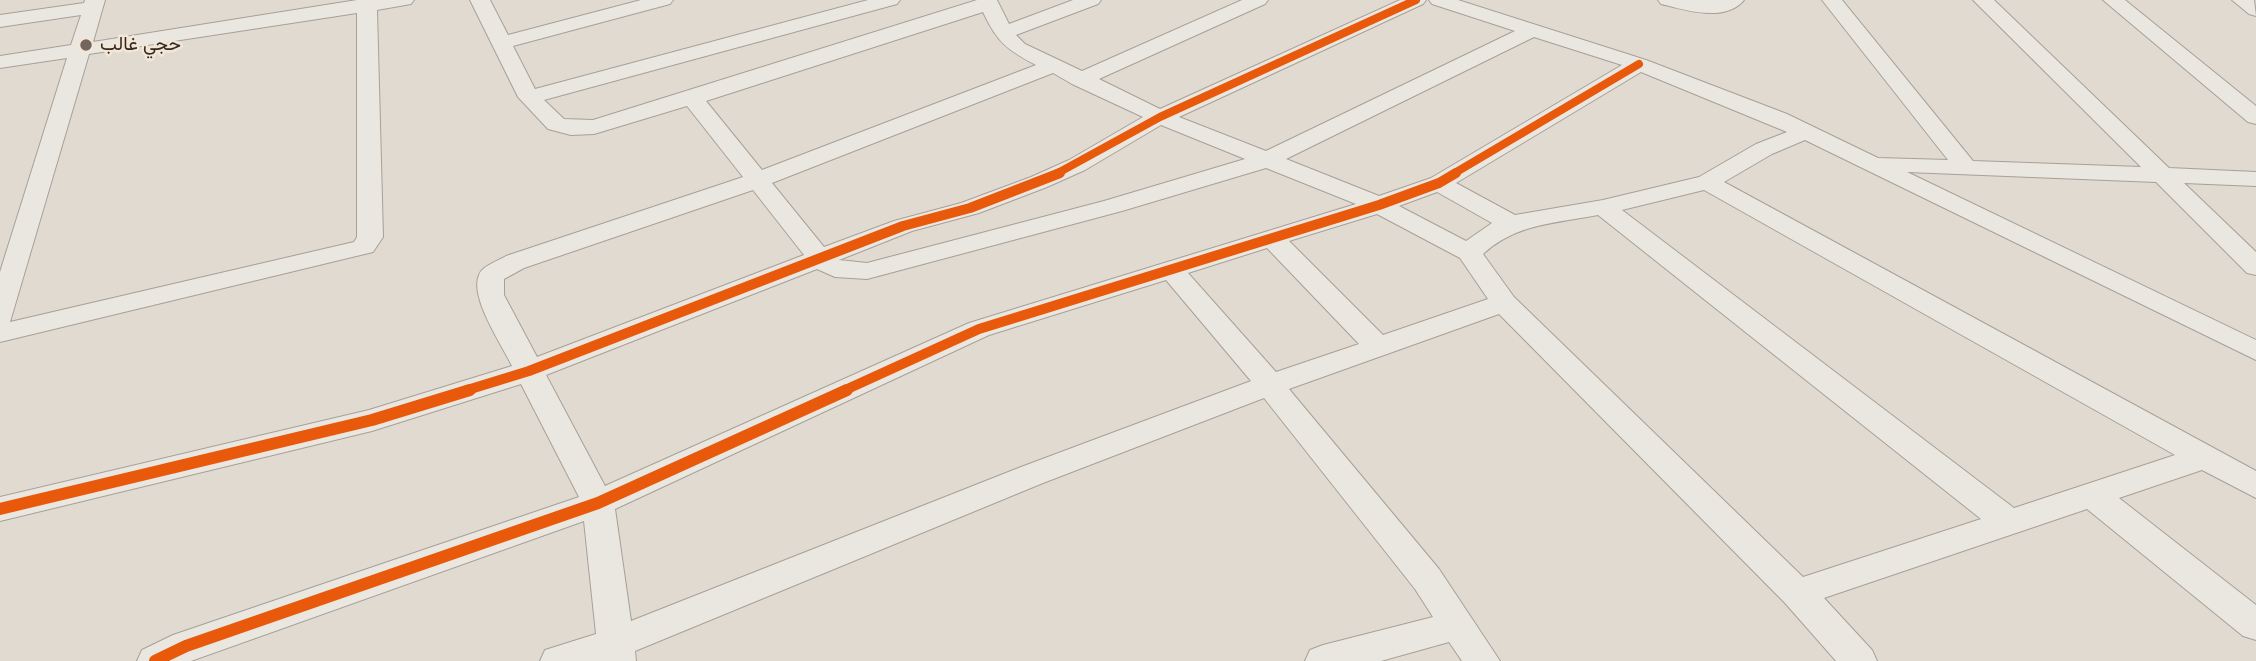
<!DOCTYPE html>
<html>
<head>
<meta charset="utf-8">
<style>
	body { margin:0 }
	canvas { display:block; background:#e1dad0 }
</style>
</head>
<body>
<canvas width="2256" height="661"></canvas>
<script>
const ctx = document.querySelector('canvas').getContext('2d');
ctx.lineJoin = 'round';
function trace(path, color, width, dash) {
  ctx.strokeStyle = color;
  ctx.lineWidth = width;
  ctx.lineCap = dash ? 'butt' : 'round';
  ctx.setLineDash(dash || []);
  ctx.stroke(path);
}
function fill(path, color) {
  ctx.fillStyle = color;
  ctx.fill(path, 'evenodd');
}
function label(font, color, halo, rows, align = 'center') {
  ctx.font = font + ' Lora,Vazirmatn,serif';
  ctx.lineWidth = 5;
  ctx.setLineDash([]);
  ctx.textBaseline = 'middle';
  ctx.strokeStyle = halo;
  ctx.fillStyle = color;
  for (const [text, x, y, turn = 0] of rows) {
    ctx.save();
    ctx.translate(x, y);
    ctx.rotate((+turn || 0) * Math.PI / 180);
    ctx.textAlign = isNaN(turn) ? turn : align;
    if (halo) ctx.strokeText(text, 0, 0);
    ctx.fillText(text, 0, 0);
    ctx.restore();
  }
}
const minor = new Path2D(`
	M 85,0 L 105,0 L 93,42 L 357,0 L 414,0 L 411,4 L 377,10 L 383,237 L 373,252 L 0,342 L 0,272 L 67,58 L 0,68 L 0,56 L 71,45 L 81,15 L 0,27 L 0,15 L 84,3 ZM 357,13 L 357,237 L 354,242 L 10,322 L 89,54 Z
	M 470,0 L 490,0 L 508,35 L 641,0 L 673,0 L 670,4 L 513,46 L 535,89 L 868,0 L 900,0 L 897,4 L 544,100 L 564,119 L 593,120 L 977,0 L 997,0 L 1009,24 L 1073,0 L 1101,0 L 1098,4 L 1016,35 L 1025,44 L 1082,71 L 1242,0 L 1268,0 L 1265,4 L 1099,79 L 1160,109 L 1400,0 L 1426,0 L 1423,4 L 1179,117 L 1266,151 L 1515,31 L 1432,4 L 1429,0 L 1458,0 L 1646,60 L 1787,114 L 1878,158 L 1948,160 L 1822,0 L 1842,0 L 1973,161 L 2141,167 L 1973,0 L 1994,0 L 2169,168 L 2256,172 L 2256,186 L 2184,183 L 2256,252 L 2256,275 L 2247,273 L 2156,182 L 1907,172 L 2256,340 L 2256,360 L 1805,140 L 1772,154 L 1724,182 L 2256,471 L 2256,498 L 2202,470 L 2119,498 L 2256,605 L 2256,640 L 2243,636 L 2087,509 L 1824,598 L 1872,650 L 1877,661 L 1836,661 L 1785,603 L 1499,314 L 1289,389 L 1439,569 L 1500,661 L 1462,661 L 1449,642 L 1381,661 L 1305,661 L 1310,650 L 1323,645 L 1433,617 L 1415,589 L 1264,398 L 1043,483 L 635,651 L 636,661 L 540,661 L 545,650 L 596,634 L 584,521 L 191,661 L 137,661 L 142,650 L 173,635 L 579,497 L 521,384 L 372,431 L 0,521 L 0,497 L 369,410 L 512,366 C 502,345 469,297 479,275 C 482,266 498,261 506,256 L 743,177 L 687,106 L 594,134 L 571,135 L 548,129 L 518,97 ZM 983,12 C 997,42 1007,50 1036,65 L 762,170 L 706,101 ZM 1534,37 L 1622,65 L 1431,178 L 1379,196 L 1286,159 ZM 1641,72 L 1787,132 L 1756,144 L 1699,177 L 1603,200 L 1515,215 L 1456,183 ZM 1053,73 L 1072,84 L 1143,117 L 1069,160 L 1031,177 L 961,203 L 894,221 L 824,247 L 772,183 ZM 1161,125 L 1245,159 L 1104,201 L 867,263 L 839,260 L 912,231 L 979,213 L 1047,187 L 1085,170 ZM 1266,168 L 1356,204 L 969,323 L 605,486 L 546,375 L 817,269 L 835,277 L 867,279 L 1122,211 ZM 753,190 L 804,255 L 537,357 L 504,295 L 504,279 L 524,268 ZM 1704,190 L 2175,455 L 2014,508 L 1622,210 ZM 1437,192 L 1492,223 L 1466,241 L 1399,206 ZM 1377,214 L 1460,258 L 1488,299 L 1383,335 L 1289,241 ZM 1598,215 L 1981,519 L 1803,577 L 1514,297 L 1483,254 C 1515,224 1556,223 1598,215 ZM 1267,248 L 1359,344 L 1276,372 L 1188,273 ZM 1166,280 L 1251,381 L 1021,467 L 631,621 L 615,509 L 989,335 Z
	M 1658,0 L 1744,0 C 1725,23 1685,10 1661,4 Z
	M 2103,0 L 2125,0 L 2256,106 L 2256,124 L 2248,122 Z
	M 2232,0 L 2254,0 L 2256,16 L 2249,14 Z`);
trace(minor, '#a7a098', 2);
fill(minor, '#eae6e0');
trace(new Path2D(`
	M 1056,174 L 1160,117 L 1416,0
	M 1453,174 L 1639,64`), '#e8590c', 8);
trace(new Path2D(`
	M 464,391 L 529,371 L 903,226 L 970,208 L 1060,173
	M 843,391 L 979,329 L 1379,205 L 1439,183 L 1456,173`), '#e8590c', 10);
trace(new Path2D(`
	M 0,509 L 372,420 L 470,390
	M 155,661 L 186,646 L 598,503 L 847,390`), '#e8590c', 12);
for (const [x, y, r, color] of [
	[86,45,7,"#72665e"]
]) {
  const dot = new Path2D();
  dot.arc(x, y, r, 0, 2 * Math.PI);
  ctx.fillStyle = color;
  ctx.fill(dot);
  trace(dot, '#f2e7d7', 2.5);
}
label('19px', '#362821', '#f2e7d7', [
	["حجي غالب",100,45]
], 'left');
</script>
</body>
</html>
